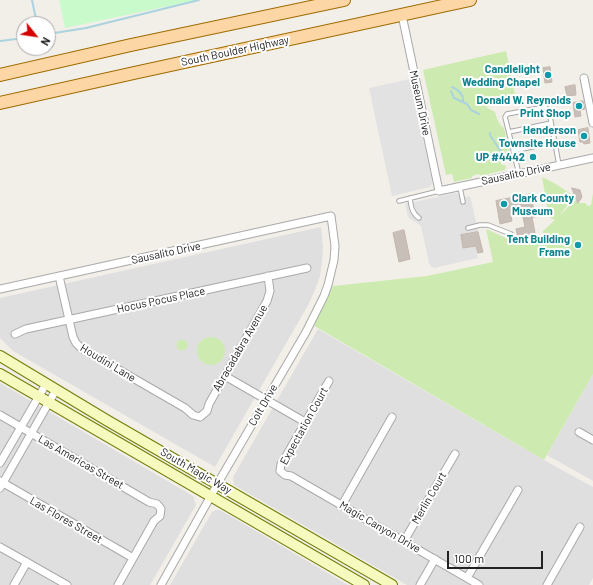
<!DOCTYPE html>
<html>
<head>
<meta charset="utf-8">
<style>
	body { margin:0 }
	#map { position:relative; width:593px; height:585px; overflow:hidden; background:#f2efe9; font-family:Barlow,sans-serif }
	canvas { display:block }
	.north { position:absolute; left:16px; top:16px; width:40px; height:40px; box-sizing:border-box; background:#fff; border:1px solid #a7a7a7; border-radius:50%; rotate:120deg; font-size:11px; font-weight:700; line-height:16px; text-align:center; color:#222 }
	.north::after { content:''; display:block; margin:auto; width:14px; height:18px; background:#d40000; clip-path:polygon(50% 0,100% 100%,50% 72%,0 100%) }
	.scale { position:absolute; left:447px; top:551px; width:96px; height:18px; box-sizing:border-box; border:2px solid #222; border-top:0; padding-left:5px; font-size:12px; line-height:14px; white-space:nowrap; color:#222; -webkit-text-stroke:3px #fff; paint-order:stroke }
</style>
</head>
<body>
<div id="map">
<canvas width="593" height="585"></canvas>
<div class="north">N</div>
<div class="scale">100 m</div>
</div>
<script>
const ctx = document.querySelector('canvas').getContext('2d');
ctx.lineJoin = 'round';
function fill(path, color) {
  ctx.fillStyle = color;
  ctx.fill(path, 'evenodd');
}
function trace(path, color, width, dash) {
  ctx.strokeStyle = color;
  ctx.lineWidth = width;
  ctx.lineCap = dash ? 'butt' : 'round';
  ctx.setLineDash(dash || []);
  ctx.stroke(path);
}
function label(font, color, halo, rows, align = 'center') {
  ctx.font = font + ' Barlow,sans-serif';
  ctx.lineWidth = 4;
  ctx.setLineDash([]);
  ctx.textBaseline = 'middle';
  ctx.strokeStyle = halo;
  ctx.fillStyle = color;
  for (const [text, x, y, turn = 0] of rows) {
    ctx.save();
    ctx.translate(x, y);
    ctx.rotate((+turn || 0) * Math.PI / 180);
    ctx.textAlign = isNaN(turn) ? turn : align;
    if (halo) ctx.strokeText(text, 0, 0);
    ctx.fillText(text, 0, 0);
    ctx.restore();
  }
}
fill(new Path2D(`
	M 321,227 L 323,246 L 322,262 L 320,276 L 315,290 L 307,307 L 215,467 L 13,351 L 0,338 L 0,298 Z
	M 318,329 L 544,460 L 593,487 L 593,578 L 589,585 L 407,585 L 234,485 L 233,477 Z
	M 593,374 L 593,481 L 547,455 Z
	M 0,383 L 193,496 L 196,505 L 150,585 L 0,585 Z
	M 216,510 L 220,510 L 348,585 L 170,585 L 212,512 Z`), '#e0dfdf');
fill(new Path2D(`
	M 506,51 L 516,99 L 504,96 L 490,106 L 486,107 L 495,112 C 497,118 498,124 504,128 L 511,158 L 501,159 L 501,164 L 506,166 L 505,170 L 481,176 L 479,174 L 472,176 L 472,178 L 454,182 L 452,174 L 446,175 L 423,70 Z
	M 542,177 L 554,183 L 571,194 L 572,199 L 559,216 L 575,200 L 579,203 L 585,203 L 588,206 L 591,205 L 593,193 L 593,374 L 544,460 L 311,324 L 333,286 L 427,276 L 493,262 L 486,229 L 517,243 L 543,239 L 543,231 L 555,220 L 549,217 Z
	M197 351a14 14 0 1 1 28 0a14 14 0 1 1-28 0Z
	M176.5 345a5.5 5.5 0 1 1 11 0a5.5 5.5 0 1 1-11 0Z`), '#cdebb0');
fill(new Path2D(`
	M 59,0 L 197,0 L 65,28 Z`), '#c8facc');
fill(new Path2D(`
	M 410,79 L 432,180 L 432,184 L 430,187 L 392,196 L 369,88 Z
	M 455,193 L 466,197 L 470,196 L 483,252 L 477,254 L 478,258 L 434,268 L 431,266 L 429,263 L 421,226 L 408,217 L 405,204 Z`), '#e2e2e2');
trace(new Path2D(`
	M 32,0 L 37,24
	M 48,34 L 86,28 L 199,0
	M 0,41 L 24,38
	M 452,87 C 459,90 464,94 463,102
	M 451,91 L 454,98 L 463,102 L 467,104 L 471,110 L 479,114
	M 490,133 L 490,135 L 502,153`), '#aad3df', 2);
const building = new Path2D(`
	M 550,67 L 552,82 L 545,83 L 543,68 Z
	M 575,85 L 576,95 L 567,96 L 565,87 Z
	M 583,101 L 585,109 L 580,110 L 581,116 L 575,117 L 573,103 Z
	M 588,128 L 590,143 L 584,144 L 583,142 L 580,142 L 578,130 Z
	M 572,188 L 580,190 L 582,197 L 578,203 Z
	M 531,194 L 535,217 L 532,217 L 536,238 L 519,242 L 516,229 L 525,227 L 521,208 L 510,210 L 512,221 L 500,224 L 496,201 Z
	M 404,230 L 410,259 L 399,262 L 393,233 Z
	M 478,232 L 483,252 L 478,253 L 476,246 L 463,248 L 461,235 Z`);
fill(building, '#c7bfb8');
trace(building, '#c4b6ab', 1);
const lane = new Path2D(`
	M 509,132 L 551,123
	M 513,151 L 555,142
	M 519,174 L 505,117 L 507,114 L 545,107 L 549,111 L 559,165
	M 460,187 L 463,202
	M 410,198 C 411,207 412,213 419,218
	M 399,201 L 439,191
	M 468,228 L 480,225 L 488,225 L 511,234`);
const street = new Path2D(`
	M 402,15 L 439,191 L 593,158
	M 584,78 L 593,123
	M 59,276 L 73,337 L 76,343 L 81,348 L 185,408 L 193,415 L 200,417 L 207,411 L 209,404 L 267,301 L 270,291 L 268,276
	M 0,289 L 331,216 L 335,246 L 334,260 L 328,285 L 324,296 L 306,332 L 222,476 L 161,585
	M 15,334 L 26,329 L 307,268
	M 225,376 L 305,422
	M 329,381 L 285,458 L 281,464 L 280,471 L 285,475 L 291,476 L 479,585
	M 0,415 L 149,502 L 157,504 L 161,509 L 160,516 L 154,521 L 118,585
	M 579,432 L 593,440
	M 0,463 L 46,384
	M 0,481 L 133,558
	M 0,488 L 56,390
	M 342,505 L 392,417
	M 404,541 L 455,454
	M 0,547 L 67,585
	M 467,578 L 518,490
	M 14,585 L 27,562
	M 420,585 L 435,559
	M 547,585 L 580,527`);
const secondary = new Path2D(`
	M 0,356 L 108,421 L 392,585
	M 0,374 L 364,585`);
const primary = new Path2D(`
	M 0,75 L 131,45 L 344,0
	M 0,103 L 134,73 L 470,0`);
trace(lane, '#a9a9a9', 5.5);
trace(street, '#a9a9a9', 9);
trace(secondary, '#707d05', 12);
trace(primary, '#a06b00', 14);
trace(lane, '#fff', 3.5);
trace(street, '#fff', 7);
trace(secondary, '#f7fabf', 10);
trace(primary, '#fcd6a4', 12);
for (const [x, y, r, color] of [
	[548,75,4,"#0f9aa8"],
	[579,106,4,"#0f9aa8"],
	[584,136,4,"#0f9aa8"],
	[533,157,4,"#0f9aa8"],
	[504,204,4,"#0f9aa8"],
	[578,245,4,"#0f9aa8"]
]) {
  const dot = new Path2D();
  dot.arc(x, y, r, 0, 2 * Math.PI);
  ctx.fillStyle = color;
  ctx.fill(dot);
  trace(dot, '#fff', 1.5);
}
label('11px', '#222', '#fff', [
	["South Boulder Highway",235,51,-12],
	["Museum Drive",420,103,78],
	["Sausalito Drive",516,174,-12],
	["Sausalito Drive",166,253,-12],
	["Hocus Pocus Place",161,300,-12],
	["Abracadabra Avenue",240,348,-60],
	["Houdini Lane",108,363,31],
	["Colt Drive",263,405,-60],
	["Expectation Court",304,426,-61],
	["Las Americas Street",81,462,30],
	["South Magic Way",196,471,30],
	["Merlin Court",429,498,-60],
	["Las Flores Street",66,520,30],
	["Magic Canyon Drive",380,527,30]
]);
label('bold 11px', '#0d838f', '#fff', [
	["Candlelight",540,69],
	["Wedding Chapel",540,82],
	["Donald W. Reynolds",571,100],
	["Print Shop",571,113],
	["Henderson",576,130],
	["Townsite House",576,143],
	["UP #4442",525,157],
	["Clark County",512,198,"left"],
	["Museum",512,211,"left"],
	["Tent Building",570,239],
	["Frame",570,252]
], 'right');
</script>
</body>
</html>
